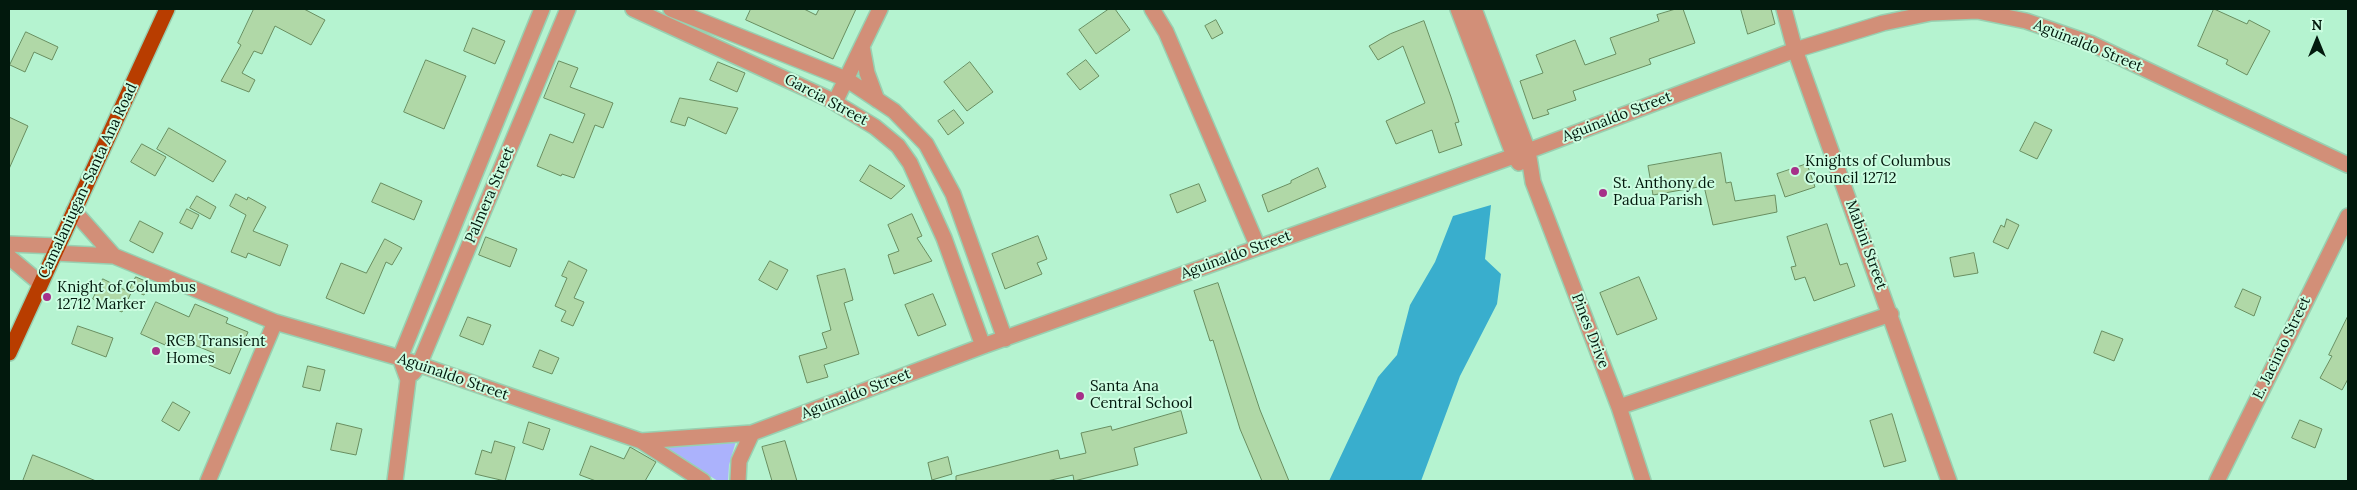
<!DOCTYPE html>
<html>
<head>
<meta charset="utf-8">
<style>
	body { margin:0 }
	#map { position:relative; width:2357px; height:490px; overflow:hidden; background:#b5f3d0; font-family:Lora,serif }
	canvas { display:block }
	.frame { position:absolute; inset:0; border:10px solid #02190d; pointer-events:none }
	.north { position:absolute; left:2292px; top:15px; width:50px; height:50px; -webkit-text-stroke:4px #ccfde1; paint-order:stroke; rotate:0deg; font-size:14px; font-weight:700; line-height:20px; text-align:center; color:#02190d }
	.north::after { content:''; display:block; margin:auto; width:18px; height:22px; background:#02190d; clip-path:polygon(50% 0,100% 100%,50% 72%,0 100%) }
</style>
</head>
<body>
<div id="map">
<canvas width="2357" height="490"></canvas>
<div class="frame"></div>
<div class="north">N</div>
</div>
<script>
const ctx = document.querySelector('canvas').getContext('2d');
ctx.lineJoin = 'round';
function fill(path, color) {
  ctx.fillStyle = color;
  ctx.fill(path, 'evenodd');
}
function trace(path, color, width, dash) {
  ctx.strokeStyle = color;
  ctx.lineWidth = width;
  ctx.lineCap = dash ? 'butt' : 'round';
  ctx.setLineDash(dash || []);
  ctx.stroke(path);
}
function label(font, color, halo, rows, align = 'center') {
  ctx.font = font + ' Lora,serif';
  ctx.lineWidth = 4;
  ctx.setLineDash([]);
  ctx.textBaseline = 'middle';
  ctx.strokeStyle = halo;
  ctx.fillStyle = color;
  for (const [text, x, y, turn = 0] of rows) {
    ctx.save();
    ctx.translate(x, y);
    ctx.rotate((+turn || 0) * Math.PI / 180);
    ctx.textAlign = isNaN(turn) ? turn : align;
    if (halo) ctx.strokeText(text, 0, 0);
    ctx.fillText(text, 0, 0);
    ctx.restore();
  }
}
fill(new Path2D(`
	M 736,441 L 729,465 L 728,481 L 718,481 L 658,444 Z`), '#abb2fc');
fill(new Path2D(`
	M 1491,205 L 1485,259 L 1501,274 L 1497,304 L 1460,376 L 1421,481 L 1329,481 L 1378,377 L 1397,355 L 1410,305 L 1435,262 L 1453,216 Z`), '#39aecd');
const building = new Path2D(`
	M 254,9 L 304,9 L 325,20 L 311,45 L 275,26 L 262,54 L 254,51 L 242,73 L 255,80 L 249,92 L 221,81 L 241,45 L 238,43 Z
	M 751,9 L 804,9 L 816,15 L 819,9 L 856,9 L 833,59 L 746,20 Z
	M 1109,9 L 1115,9 L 1130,30 L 1096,54 L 1079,30 Z
	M 1676,9 L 1683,9 L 1695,43 L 1649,59 L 1651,64 L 1573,91 L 1576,100 L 1547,110 L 1549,114 L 1533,119 L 1520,81 L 1543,73 L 1536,55 L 1575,40 L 1585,65 L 1616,54 L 1610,38 L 1659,21 L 1657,15 Z
	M 1741,9 L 1771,9 L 1775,24 L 1748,34 Z
	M 2214,9 L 2247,24 L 2249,20 L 2270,31 L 2247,75 L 2226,64 L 2228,60 L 2198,46 Z
	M 1216,20 L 1223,33 L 1212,39 L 1205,26 Z
	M 1424,21 L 1451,97 L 1459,122 L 1455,123 L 1462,145 L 1439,153 L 1432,130 L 1396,144 L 1386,121 L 1425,103 L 1403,46 L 1378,60 L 1369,46 L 1390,34 Z
	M 473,28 L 505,41 L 495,64 L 464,51 Z
	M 26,32 L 58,47 L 52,60 L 34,52 L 25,72 L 10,65 Z
	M 426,60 L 466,76 L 444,129 L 404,112 Z
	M 1086,60 L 1099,76 L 1080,90 L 1067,74 Z
	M 559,61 L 578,68 L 570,87 L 613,103 L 603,128 L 595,125 L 574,178 L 562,174 L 561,176 L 537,166 L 550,134 L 573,143 L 585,114 L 544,98 Z
	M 718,62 L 745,73 L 737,92 L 710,80 Z
	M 970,62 L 993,92 L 967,111 L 944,82 Z
	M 680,98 L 738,108 L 726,134 L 688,117 L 685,126 L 671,122 Z
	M 954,110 L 964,123 L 948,135 L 938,121 Z
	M 9,117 L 28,126 L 9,169 Z
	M 2035,122 L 2052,130 L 2037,159 L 2020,151 Z
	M 169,128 L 226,161 L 213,182 L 157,149 Z
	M 142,144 L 166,157 L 155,176 L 131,162 Z
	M 1721,153 L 1726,183 L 1731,182 L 1735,201 L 1775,195 L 1777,212 L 1713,225 L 1704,186 L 1653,195 L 1648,166 Z
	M 1807,164 L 1815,187 L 1785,197 L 1777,174 Z
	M 870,165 L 905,186 L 891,199 L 860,181 Z
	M 1318,168 L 1326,187 L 1268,212 L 1262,195 L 1291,183 L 1291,181 Z
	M 381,183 L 422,201 L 414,220 L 372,202 Z
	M 1199,184 L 1206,201 L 1177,213 L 1170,195 Z
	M 236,194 L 247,200 L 248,197 L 266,207 L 253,231 L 288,245 L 280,266 L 248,253 L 246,258 L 231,252 L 246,215 L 230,206 Z
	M 197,196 L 216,207 L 210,219 L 190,208 Z
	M 187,209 L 199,215 L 192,229 L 180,223 Z
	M 912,214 L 922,236 L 917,238 L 932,261 L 894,274 L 888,255 L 899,251 L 888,225 Z
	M 2007,219 L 2019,225 L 2008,249 L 1993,242 L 2001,225 L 2004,227 Z
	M 140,221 L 163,233 L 153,253 L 130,241 Z
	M 1827,224 L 1840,265 L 1847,263 L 1855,286 L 1814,301 L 1805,277 L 1795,280 L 1791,267 L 1796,266 L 1787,237 Z
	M 1038,236 L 1047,259 L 1037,263 L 1042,274 L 1005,289 L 992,254 Z
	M 486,237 L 517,249 L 510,267 L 479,255 Z
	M 385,239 L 402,248 L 392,265 L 386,262 L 364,314 L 326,298 L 341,263 L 366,273 Z
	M 1974,253 L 1978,273 L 1954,277 L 1950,258 Z
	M 569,261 L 587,270 L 574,298 L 584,302 L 573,326 L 561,321 L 566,311 L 555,306 L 567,278 L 562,276 Z
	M 770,261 L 788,270 L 777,290 L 759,280 Z
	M 845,269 L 853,300 L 844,303 L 859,354 L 824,365 L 828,377 L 807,383 L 799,356 L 827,348 L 822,333 L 831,330 L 817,276 Z
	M 136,277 L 150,283 L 144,295 L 130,289 Z
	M 1639,277 L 1657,319 L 1617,335 L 1600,293 Z
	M 103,279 L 131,293 L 122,312 L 93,299 Z
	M 1218,283 L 1260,410 L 1289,481 L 1262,481 L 1240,429 L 1213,340 L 1210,341 L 1194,291 Z
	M 2243,289 L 2261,297 L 2254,316 L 2235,307 Z
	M 933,294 L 946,325 L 918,336 L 905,305 Z
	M 156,302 L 189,317 L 195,304 L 228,318 L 226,323 L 248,332 L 230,374 L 209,365 L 214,353 L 170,335 L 165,345 L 141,334 Z
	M 2348,316 L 2348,379 L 2342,390 L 2320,378 L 2332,356 L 2329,355 Z
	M 468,317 L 491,325 L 483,345 L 460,336 Z
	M 78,326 L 113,338 L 106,357 L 72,344 Z
	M 2102,331 L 2123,339 L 2114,361 L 2094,353 Z
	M 540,350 L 559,358 L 552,374 L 533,367 Z
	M 308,366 L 325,370 L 320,391 L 303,387 Z
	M 173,402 L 190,412 L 179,431 L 162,421 Z
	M 1181,411 L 1187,433 L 1134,448 L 1138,465 L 1074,481 L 1073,475 L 1047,481 L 956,481 L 956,476 L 1058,450 L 1060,459 L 1086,453 L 1081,433 L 1111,426 L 1112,430 Z
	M 1892,414 L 1906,461 L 1884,467 L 1870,421 Z
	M 2300,420 L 2322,429 L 2315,448 L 2292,438 Z
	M 529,422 L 550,429 L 543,450 L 523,443 Z
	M 337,423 L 362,429 L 356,455 L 331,450 Z
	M 495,441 L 515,447 L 505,481 L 475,474 L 482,450 L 491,453 Z
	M 785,441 L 797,481 L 772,481 L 762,447 Z
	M 591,446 L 624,459 L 630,447 L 656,462 L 645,481 L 596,481 L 580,475 Z
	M 33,455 L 63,467 L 96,481 L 23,481 Z
	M 948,457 L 952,474 L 932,480 L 928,463 Z`);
fill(building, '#b0d8a7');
trace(building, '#698e60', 1);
const minor = new Path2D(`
	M 633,9 L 829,99 L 875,127 L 898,146 L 910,163 L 944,238 L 983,346
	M 671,9 L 846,79 L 894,111 L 926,144 L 953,194 L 1005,339
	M 1152,9 L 1166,32 L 1258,247
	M 1458,9 L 1514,156 L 1519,163
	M 1474,9 L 1528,151 L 1533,182 L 1619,407 L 1643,481
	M 1784,9 L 1795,50 L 1949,481
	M 862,46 L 867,73 L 877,100
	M 835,102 L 880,9
	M 74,211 L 114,256
	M 9,244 L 57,246
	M 54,253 L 114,256 L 275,322 L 400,358 L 641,441 L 752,433 L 983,346 L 1528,151 L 1795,50 L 1883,23 L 1931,13 L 1977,11 L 2026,21 L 2090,43 L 2348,165
	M 9,257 L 40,283
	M 413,373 L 419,365 L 568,9
	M 1619,407 L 1891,314
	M 641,441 L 703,481
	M 208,481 L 275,322
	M 395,481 L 408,380 L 400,358 L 542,9
	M 738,481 L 739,461 L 752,433
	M 2217,481 L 2348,216`);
const major = new Path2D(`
	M 9,353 L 167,9`);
trace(minor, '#98d0b1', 18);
trace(major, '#98d0b1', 18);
trace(minor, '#d28f78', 15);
trace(major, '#b83d00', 15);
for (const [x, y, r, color] of [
	[1795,171,5,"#a63089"],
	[1603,193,5,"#a63089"],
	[47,297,5,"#a63089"],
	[156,351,5,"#a63089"],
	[1080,396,5,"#a63089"]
]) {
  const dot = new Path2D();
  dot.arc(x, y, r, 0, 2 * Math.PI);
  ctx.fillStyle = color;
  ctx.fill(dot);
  trace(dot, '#ccfde1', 2);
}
label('15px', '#02190d', '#ccfde1', [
	["Aguinaldo Street",2088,46,22],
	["Garcia Street",826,100,28],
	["Aguinaldo Street",1617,117,-21],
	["Camalaniugan-Santa Ana Road",88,181,-65],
	["Palmera Street",490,195,-67],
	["Mabini Street",1866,245,70],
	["Aguinaldo Street",1236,255,-20],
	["Pines Drive",1590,331,69],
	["E. Jacinto Street",2282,348,-64],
	["Aguinaldo Street",453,377,19],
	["Aguinaldo Street",856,394,-21]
]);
label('15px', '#02190d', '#ccfde1', [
	["Knights of Columbus",1805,162],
	["Council 12712",1805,179],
	["St. Anthony de",1613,184],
	["Padua Parish",1613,201],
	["Knight of Columbus",57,288],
	["12712 Marker",57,305],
	["RCB Transient",166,342],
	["Homes",166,359],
	["Santa Ana",1090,387],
	["Central School",1090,404]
], 'left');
</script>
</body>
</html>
